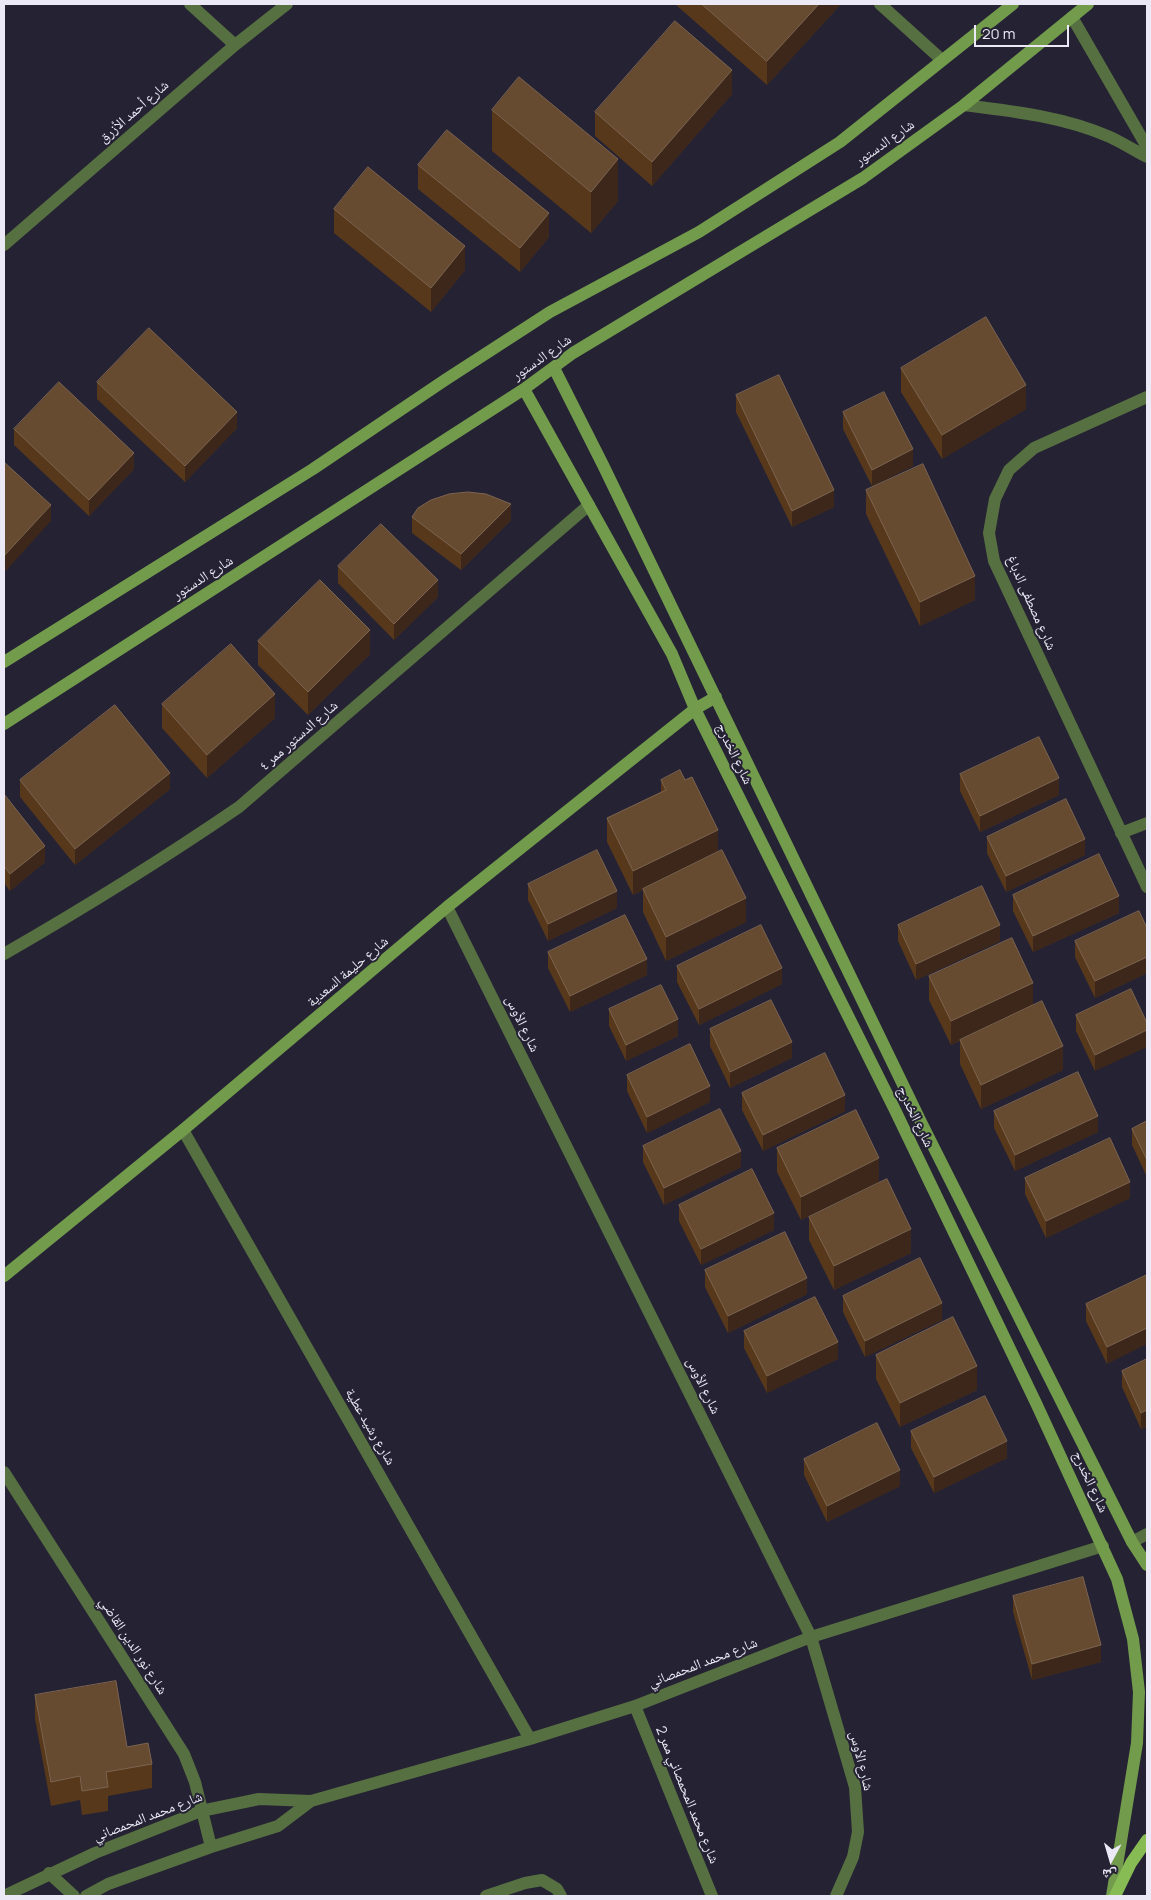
<!DOCTYPE html>
<html>
<head>
<meta charset="utf-8">
<style>
	body { margin:0 }
	#map { position:relative; width:1151px; height:1900px; overflow:hidden; background:#252234; font-family:Manrope,"Noto Naskh Arabic",sans-serif }
	canvas { display:block }
	.frame { position:absolute; inset:0; border:5px solid #eae9f5; pointer-events:none }
	.north { position:absolute; left:1086px; top:1835px; width:50px; height:50px; -webkit-text-stroke:4px #252234; paint-order:stroke; rotate:186deg; font-size:14px; font-weight:700; line-height:20px; text-align:center; color:#eae9f5 }
	.north::after { content:''; display:block; margin:auto; width:18px; height:22px; background:#eae9f5; clip-path:polygon(50% 0,100% 100%,50% 72%,0 100%) }
	.scale { position:absolute; left:974px; top:25px; width:95px; height:22px; box-sizing:border-box; border:2px solid #eae9f5; border-top:0; padding-left:6px; font-size:15px; line-height:18px; white-space:nowrap; color:#eae9f5; -webkit-text-stroke:4px #252234; paint-order:stroke }
</style>
</head>
<body>
<div id="map">
<canvas width="1151" height="1900"></canvas>
<div class="frame"></div>
<div class="north">ش</div>
<div class="scale">20 m</div>
</div>
<script>
const ctx = document.querySelector('canvas').getContext('2d');
ctx.lineJoin = 'round';
function trace(path, color, width, dash) {
  ctx.strokeStyle = color;
  ctx.lineWidth = width;
  ctx.lineCap = dash ? 'butt' : 'round';
  ctx.setLineDash(dash || []);
  ctx.stroke(path);
}
function fill(path, color) {
  ctx.fillStyle = color;
  ctx.fill(path, 'evenodd');
}
function label(font, color, halo, rows, align = 'center') {
  ctx.font = font + ' Manrope,"Noto Naskh Arabic",sans-serif';
  ctx.lineWidth = 4;
  ctx.setLineDash([]);
  ctx.textBaseline = 'middle';
  ctx.strokeStyle = halo;
  ctx.fillStyle = color;
  for (const [text, x, y, turn = 0] of rows) {
    ctx.save();
    ctx.translate(x, y);
    ctx.rotate((+turn || 0) * Math.PI / 180);
    ctx.textAlign = isNaN(turn) ? turn : align;
    if (halo) ctx.strokeText(text, 0, 0);
    ctx.fillText(text, 0, 0);
    ctx.restore();
  }
}
trace(new Path2D(`
	M 880,4 L 942,60`), '#577041', 12);
trace(new Path2D(`
	M 190,4 L 235,45
	M 1072,17 L 1147,147
	M 964,105 C 1013,111 1065,117 1110,137 C 1123,143 1135,151 1147,157
	M 4,245 L 235,45 L 287,4
	M 1147,397 L 1034,448 L 1009,470 L 995,499 L 989,533 L 994,561 L 1147,887
	M 1121,833 L 1147,823
	M 447,907 L 811,1637 L 855,1787 L 858,1832 L 853,1857 L 836,1896
	M 4,954 C 84,908 163,859 239,807 L 589,505
	M 183,1130 L 530,1739
	M 4,1472 L 184,1754 L 195,1782 L 211,1847
	M 1132,1542 L 1147,1534
	M 635,1706 L 712,1896
	M 49,1873 L 74,1896
	M 4,1896 L 95,1853 L 201,1811 L 259,1799 L 311,1801 L 530,1739 L 635,1706 L 811,1637 L 1103,1546
	M 86,1896 L 108,1884 L 211,1847 L 278,1826 L 311,1801
	M 486,1896 L 525,1883 L 542,1880 L 557,1889 L 561,1896`), '#577041', 12);
trace(new Path2D(`
	M 554,368 L 603,465 L 922,1124 L 1132,1542 L 1147,1565
	M 524,389 L 672,654 L 695,709 L 894,1108 L 1036,1403 L 1117,1579 L 1133,1639 L 1139,1692 L 1137,1743 L 1112,1896
	M 4,662 L 313,469 L 445,380 L 550,312 L 699,232 L 840,142 L 1013,4
	M 4,724 L 524,389 L 573,353 L 863,178 L 964,105 L 1088,4
	M 4,1276 L 183,1130 L 447,907 L 695,709 L 716,697`), '#729b4c', 12);
trace(new Path2D(`
	M 1115,1896 L 1131,1863 L 1147,1840`), '#87bc54', 12);
fill(new Path2D(`
	M 675,4 L 841,4 L 767,85 Z
	M 732,94 L 652,186 L 595,136 L 595,112 Z
	M 492,110 L 618,201 L 591,233 L 492,151 Z
	M 418,165 L 549,237 L 520,272 L 418,189 Z
	M 334,209 L 465,270 L 431,312 L 334,233 Z
	M 901,368 L 1026,409 L 942,459 L 901,392 Z
	M 97,382 L 237,428 L 185,482 L 97,399 Z
	M 736,395 L 834,507 L 792,527 L 736,412 Z
	M 843,412 L 913,466 L 872,486 L 843,429 Z
	M 14,429 L 134,469 L 89,516 L 14,445 Z
	M 866,490 L 975,600 L 920,626 L 866,514 Z
	M 412,517 L 511,520 L 461,570 L 412,533 Z
	M 338,566 L 438,597 L 394,640 L 338,583 Z
	M 258,641 L 370,654 L 308,715 L 258,665 Z
	M 162,704 L 275,718 L 207,778 L 162,728 Z
	M 960,774 L 1059,795 L 980,832 L 960,791 Z
	M 20,780 L 170,789 L 75,865 L 20,797 Z
	M 661,780 L 718,852 L 746,922 L 666,961 L 643,912 L 643,890 L 633,895 L 607,842 L 607,818 L 661,792 Z
	M 4,794 L 45,862 L 10,891 L 4,883 Z
	M 987,837 L 1085,855 L 1006,892 L 987,853 Z
	M 528,884 L 617,908 L 548,941 L 528,900 Z
	M 1013,895 L 1119,913 L 1033,952 L 1013,911 Z
	M 898,925 L 1000,941 L 916,980 L 898,941 Z
	M 1147,928 L 1147,973 L 1095,998 L 1075,957 L 1075,941 Z
	M 548,952 L 647,975 L 570,1012 L 548,968 Z
	M 677,966 L 782,984 L 699,1025 L 677,982 Z
	M 929,976 L 1033,1005 L 1063,1070 L 981,1109 L 960,1064 L 960,1041 L 951,1045 L 929,1000 Z
	M 1131,989 L 1095,1071 L 1076,1031 L 1076,1015 Z
	M 609,1009 L 678,1036 L 626,1061 L 609,1026 Z
	M 710,1029 L 792,1058 L 730,1088 L 710,1046 Z
	M 627,1075 L 710,1102 L 647,1133 L 627,1091 Z
	M 742,1093 L 845,1111 L 763,1151 L 742,1110 Z
	M 994,1111 L 1098,1132 L 1015,1171 L 994,1128 Z
	M 1147,1121 L 1147,1177 L 1132,1145 L 1132,1129 Z
	M 643,1146 L 741,1167 L 664,1205 L 643,1162 Z
	M 777,1148 L 879,1182 L 801,1220 L 777,1172 Z
	M 1025,1178 L 1130,1198 L 1046,1238 L 1025,1194 Z
	M 679,1205 L 774,1230 L 701,1265 L 679,1221 Z
	M 809,1217 L 911,1253 L 834,1290 L 809,1240 Z
	M 705,1270 L 807,1294 L 728,1333 L 705,1287 Z
	M 1147,1275 L 1107,1364 L 1086,1321 L 1086,1304 Z
	M 843,1296 L 942,1320 L 865,1357 L 843,1312 Z
	M 744,1331 L 838,1359 L 767,1393 L 744,1348 Z
	M 876,1355 L 977,1390 L 900,1427 L 876,1379 Z
	M 1147,1359 L 1147,1427 L 1141,1429 L 1122,1387 L 1122,1371 Z
	M 911,1431 L 1007,1458 L 934,1493 L 911,1448 Z
	M 804,1459 L 900,1486 L 827,1522 L 804,1475 Z
	M 1013,1596 L 1101,1662 L 1032,1680 L 1013,1612 Z
	M 35,1695 L 127,1747 L 152,1764 L 152,1788 L 108,1796 L 108,1811 L 82,1815 L 80,1800 L 51,1806 L 35,1719 Z`), '#57381a');
fill(new Path2D(`
	M 819,4 L 841,4 L 767,85 L 767,61 Z
	M 732,70 L 732,94 L 652,186 L 652,162 Z
	M 618,159 L 618,201 L 591,233 L 591,192 Z
	M 549,213 L 549,237 L 520,272 L 520,248 Z
	M 465,246 L 465,270 L 431,312 L 431,288 Z
	M 1026,385 L 1026,409 L 942,459 L 942,435 Z
	M 237,412 L 237,428 L 185,482 L 185,466 Z
	M 913,449 L 913,466 L 872,486 L 872,470 Z
	M 134,453 L 134,469 L 89,516 L 89,500 Z
	M 834,490 L 834,507 L 792,527 L 792,511 Z
	M 511,504 L 511,520 L 461,570 L 461,554 Z
	M 51,505 L 51,521 L 4,573 L 4,556 Z
	M 975,576 L 975,600 L 920,626 L 920,602 Z
	M 438,580 L 438,597 L 394,640 L 394,624 Z
	M 370,630 L 370,654 L 308,715 L 308,692 Z
	M 275,694 L 275,718 L 207,778 L 207,755 Z
	M 170,773 L 170,789 L 75,865 L 75,849 Z
	M 1059,778 L 1059,795 L 980,832 L 980,816 Z
	M 718,830 L 718,854 L 643,889 L 643,890 L 633,895 L 633,871 Z
	M 1085,839 L 1085,855 L 1006,892 L 1006,876 Z
	M 45,846 L 45,862 L 10,891 L 10,874 Z
	M 617,891 L 617,908 L 548,941 L 548,924 Z
	M 1119,896 L 1119,913 L 1033,952 L 1033,936 Z
	M 746,898 L 746,922 L 666,961 L 666,937 Z
	M 1000,925 L 1000,941 L 916,980 L 916,964 Z
	M 1147,957 L 1147,973 L 1095,998 L 1095,981 Z
	M 647,959 L 647,975 L 570,1012 L 570,996 Z
	M 782,968 L 782,984 L 699,1025 L 699,1009 Z
	M 1033,983 L 1033,1007 L 951,1045 L 951,1021 Z
	M 678,1019 L 678,1036 L 626,1061 L 626,1045 Z
	M 1147,1030 L 1147,1047 L 1095,1071 L 1095,1055 Z
	M 792,1042 L 792,1058 L 730,1088 L 730,1072 Z
	M 1063,1046 L 1063,1070 L 981,1109 L 981,1085 Z
	M 710,1086 L 710,1102 L 647,1133 L 647,1117 Z
	M 845,1095 L 845,1111 L 763,1151 L 763,1135 Z
	M 1098,1116 L 1098,1132 L 1015,1171 L 1015,1155 Z
	M 741,1151 L 741,1167 L 664,1205 L 664,1188 Z
	M 879,1158 L 879,1182 L 801,1220 L 801,1197 Z
	M 1130,1182 L 1130,1198 L 1046,1238 L 1046,1221 Z
	M 774,1213 L 774,1230 L 701,1265 L 701,1249 Z
	M 911,1229 L 911,1253 L 834,1290 L 834,1266 Z
	M 807,1278 L 807,1294 L 728,1333 L 728,1316 Z
	M 942,1303 L 942,1320 L 865,1357 L 865,1341 Z
	M 1147,1328 L 1147,1344 L 1107,1364 L 1107,1347 Z
	M 838,1342 L 838,1359 L 767,1393 L 767,1376 Z
	M 977,1366 L 977,1390 L 900,1427 L 900,1403 Z
	M 1147,1410 L 1147,1427 L 1141,1429 L 1141,1413 Z
	M 1007,1441 L 1007,1458 L 934,1493 L 934,1477 Z
	M 900,1470 L 900,1486 L 827,1522 L 827,1506 Z
	M 1101,1645 L 1101,1662 L 1032,1680 L 1032,1664 Z`), '#3c271a');
const building = new Path2D(`
	M 702,4 L 819,4 L 767,61 Z
	M 675,21 L 732,70 L 652,162 L 595,112 Z
	M 519,77 L 618,159 L 591,192 L 492,110 Z
	M 447,130 L 549,213 L 520,248 L 418,165 Z
	M 368,167 L 465,246 L 431,288 L 334,209 Z
	M 986,317 L 1026,385 L 942,435 L 901,368 Z
	M 149,328 L 237,412 L 185,466 L 97,382 Z
	M 779,375 L 834,490 L 792,511 L 736,395 Z
	M 59,382 L 134,453 L 89,500 L 14,429 Z
	M 884,392 L 913,449 L 872,470 L 843,412 Z
	M 4,462 L 51,505 L 4,556 Z
	M 923,464 L 975,576 L 920,602 L 866,490 Z
	M 468,492 L 486,494 L 511,504 L 461,554 L 412,517 L 418,508 L 431,500 L 449,494 Z
	M 381,524 L 438,580 L 394,624 L 338,566 Z
	M 320,580 L 370,630 L 308,692 L 258,641 Z
	M 231,644 L 275,694 L 207,755 L 162,704 Z
	M 115,705 L 170,773 L 75,849 L 20,780 Z
	M 1039,737 L 1059,778 L 980,816 L 960,774 Z
	M 680,770 L 685,780 L 692,777 L 718,830 L 633,871 L 607,818 L 666,790 L 661,780 Z
	M 4,794 L 45,846 L 10,874 L 4,866 Z
	M 1066,799 L 1085,839 L 1006,876 L 987,837 Z
	M 597,850 L 617,891 L 548,924 L 528,884 Z
	M 722,850 L 746,898 L 666,937 L 643,889 Z
	M 1099,854 L 1119,896 L 1033,936 L 1013,895 Z
	M 982,886 L 1000,925 L 916,964 L 898,925 Z
	M 1139,911 L 1147,928 L 1147,957 L 1095,981 L 1075,941 Z
	M 625,915 L 647,959 L 570,996 L 548,952 Z
	M 761,925 L 782,968 L 699,1009 L 677,966 Z
	M 1012,938 L 1033,983 L 951,1021 L 929,976 Z
	M 661,985 L 678,1019 L 626,1045 L 609,1009 Z
	M 1131,989 L 1147,1023 L 1147,1030 L 1095,1055 L 1076,1015 Z
	M 771,1000 L 792,1042 L 730,1072 L 710,1029 Z
	M 1042,1001 L 1063,1046 L 981,1085 L 960,1040 Z
	M 690,1044 L 710,1086 L 647,1117 L 627,1075 Z
	M 825,1053 L 845,1095 L 763,1135 L 742,1093 Z
	M 1078,1072 L 1098,1116 L 1015,1155 L 994,1111 Z
	M 720,1109 L 741,1151 L 664,1188 L 643,1146 Z
	M 856,1110 L 879,1158 L 801,1197 L 777,1148 Z
	M 1147,1121 L 1147,1160 L 1132,1129 Z
	M 1110,1138 L 1130,1182 L 1046,1221 L 1025,1178 Z
	M 752,1169 L 774,1213 L 701,1249 L 679,1205 Z
	M 887,1179 L 911,1229 L 834,1266 L 809,1217 Z
	M 785,1232 L 807,1278 L 728,1316 L 705,1270 Z
	M 920,1258 L 942,1303 L 865,1341 L 843,1296 Z
	M 1147,1275 L 1147,1328 L 1107,1347 L 1086,1304 Z
	M 815,1297 L 838,1342 L 767,1376 L 744,1331 Z
	M 953,1317 L 977,1366 L 900,1403 L 876,1355 Z
	M 1147,1359 L 1147,1410 L 1141,1413 L 1122,1371 Z
	M 985,1396 L 1007,1441 L 934,1477 L 911,1431 Z
	M 877,1423 L 900,1470 L 827,1506 L 804,1459 Z
	M 1083,1577 L 1101,1645 L 1032,1664 L 1013,1596 Z
	M 116,1681 L 127,1747 L 148,1743 L 152,1764 L 106,1772 L 108,1787 L 82,1791 L 80,1776 L 51,1782 L 35,1695 Z`);
fill(building, '#674b31');
trace(building, '#7b6450', 1);
label('14px', '#eae9f5', '#252234', [
	["شارع أحمد الأزرق",134,112,-41],
	["شارع الدستور",885,143,-35],
	["شارع الدستور",542,358,-35],
	["شارع الدستور",203,578,-33],
	["شارع مصطفى الدباغ",1031,603,66],
	["شارع الدستور ممر ٤",299,736,-41],
	["شارع الخدرج",734,754,64],
	["شارع حليمة السعدية",348,972,-40],
	["شارع الأوس",522,1024,64],
	["شارع الخدرج",915,1117,64],
	["شارع الأوس",703,1386,64],
	["شارع رشيد عطية",370,1427,60],
	["شارع الخدرج",1090,1482,65],
	["شارع نور الدين القاضي",133,1646,57],
	["شارع محمد المحمصاني",703,1663,-21],
	["شارع الأوس",861,1761,76],
	["شارع محمد المحمصاني ممر 2",687,1795,68],
	["شارع محمد المحمصاني",148,1817,-21]
]);
</script>
</body>
</html>
